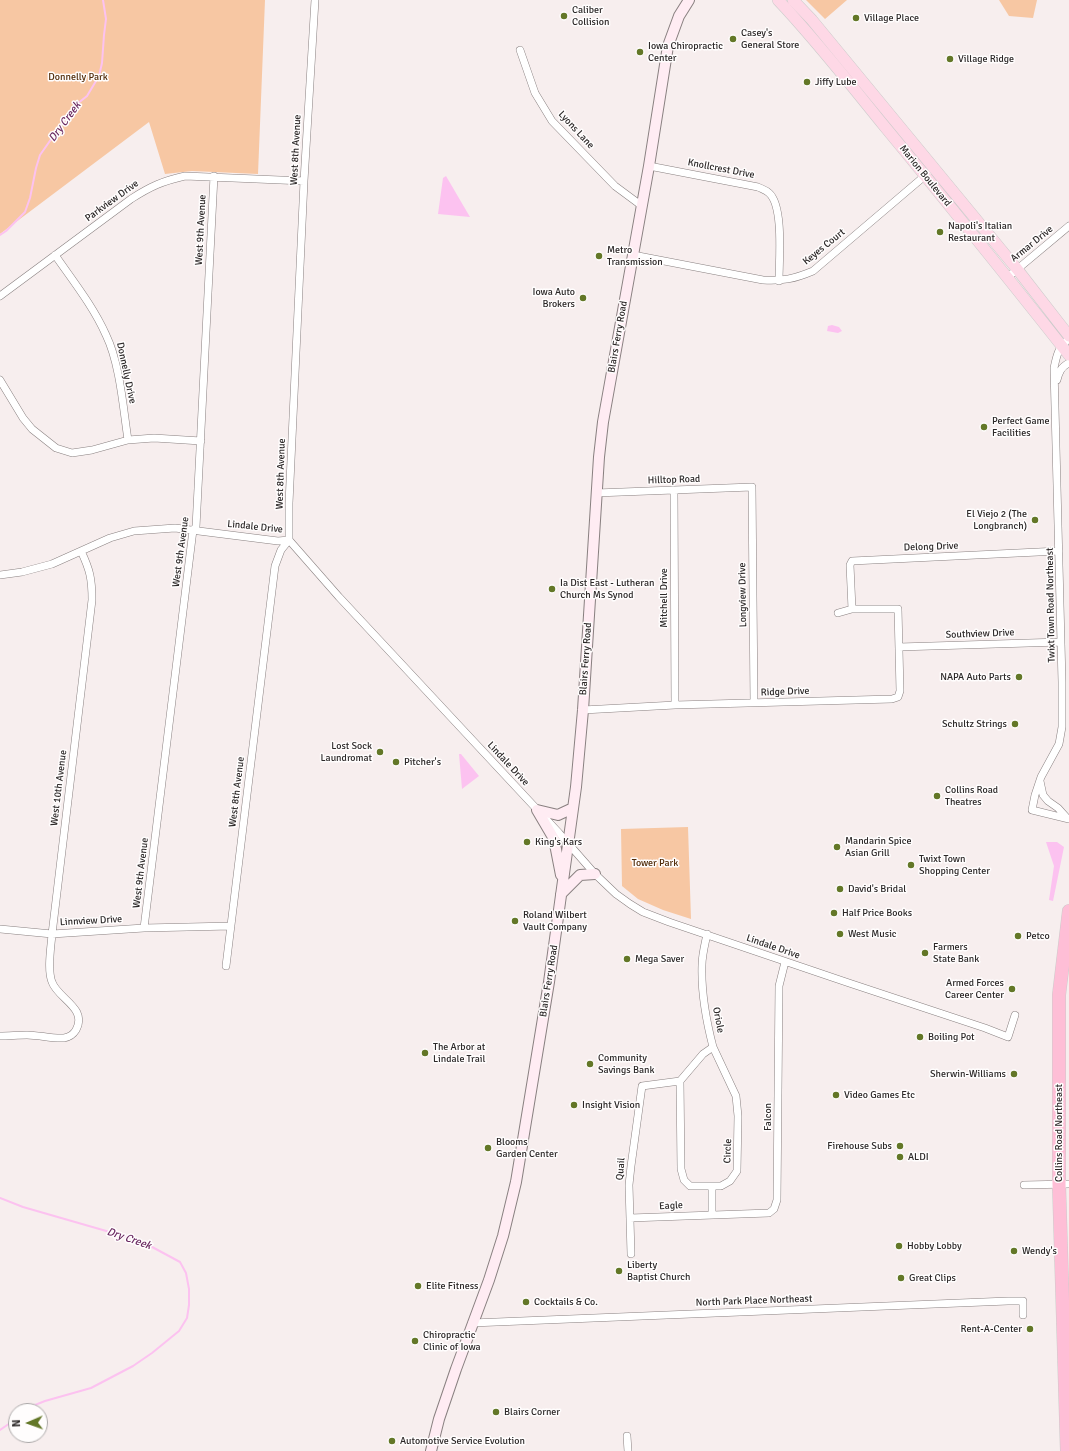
<!DOCTYPE html>
<html>
<head>
<meta charset="utf-8">
<style>
	body { margin:0 }
	#map { position:relative; width:1069px; height:1451px; overflow:hidden; background:#f7eeee; font-family:Signika,sans-serif }
	canvas { display:block }
	.north { position:absolute; left:8px; top:1403px; width:40px; height:40px; box-sizing:border-box; background:#fffdfd; border:1px solid #aba8a8; border-radius:50%; rotate:268deg; font-size:11px; font-weight:700; line-height:16px; text-align:center; color:#2c2828 }
	.north::after { content:''; display:block; margin:auto; width:14px; height:18px; background:#637727; clip-path:polygon(50% 0,100% 100%,50% 72%,0 100%) }
</style>
</head>
<body>
<div id="map">
<canvas width="1069" height="1451"></canvas>
<div class="north">N</div>
</div>
<script>
const ctx = document.querySelector('canvas').getContext('2d');
ctx.lineJoin = 'round';
function fill(path, color) {
  ctx.fillStyle = color;
  ctx.fill(path, 'evenodd');
}
function trace(path, color, width, dash) {
  ctx.strokeStyle = color;
  ctx.lineWidth = width;
  ctx.lineCap = dash ? 'butt' : 'round';
  ctx.setLineDash(dash || []);
  ctx.stroke(path);
}
function label(font, color, halo, rows, align = 'center') {
  ctx.font = font + ' Signika,sans-serif';
  ctx.lineWidth = 3;
  ctx.setLineDash([]);
  ctx.textBaseline = 'middle';
  ctx.strokeStyle = halo;
  ctx.fillStyle = color;
  for (const [text, x, y, turn = 0] of rows) {
    ctx.save();
    ctx.translate(x, y);
    ctx.rotate((+turn || 0) * Math.PI / 180);
    ctx.textAlign = isNaN(turn) ? turn : align;
    if (halo) ctx.strokeText(text, 0, 0);
    ctx.fillText(text, 0, 0);
    ctx.restore();
  }
}
fill(new Path2D(`
	M 0,0 L 265,0 L 258,174 L 192,171 L 165,174 L 149,122 L 0,234 Z
	M 806,0 L 847,0 L 825,19 Z
	M 999,0 L 1037,0 L 1033,18 L 1009,16 Z
	M 688,827 L 691,919 L 663,910 L 638,899 L 622,886 L 621,829 Z`), '#f7c7a3');
fill(new Path2D(`
	M 446,176 L 470,217 L 438,214 L 443,178 Z
	M 832,325 L 839,327 L 842,331 L 838,333 L 827,331 L 828,326 Z
	M 459,754 L 461,754 L 479,776 L 462,789 Z
	M 1046,842 L 1057,842 L 1064,847 L 1053,901 L 1049,900 L 1054,866 Z`), '#fcc2f0');
trace(new Path2D(`
	M 0,235 L 6,231 L 25,212 L 30,198 L 36,168 L 40,155 L 59,128 L 77,104 L 87,96 L 99,76 L 102,63 L 104,35 L 106,19 L 103,0
	M 0,1198 L 23,1207 L 141,1241 L 180,1262 L 186,1273 L 189,1289 L 189,1305 L 187,1318 L 179,1331 L 152,1353 L 133,1366 L 91,1388 L 45,1401 L 35,1405 L 27,1411
	M 0,1430 L 16,1419`), '#fcc2f0', 2);
const street = new Path2D(`
	M 520,50 L 535,93 L 552,121 L 615,186 L 642,206
	M 649,166 L 758,187 C 762,189 766,190 769,193 C 784,206 779,261 779,281
	M 55,255 C 73,281 93,306 106,335 C 120,364 123,407 128,440
	M 633,255 L 763,280 C 783,281 794,279 813,271 L 927,174
	M 1008,277 L 1069,226
	M 0,296 L 131,199 C 151,186 163,181 185,176 L 304,181
	M 1069,339 C 1058,348 1057,354 1054,368 L 1062,682 L 1062,727 L 1059,744 L 1041,777 L 1035,795 L 1032,810 L 1069,819
	M 0,380 L 23,418 L 32,429 L 56,448 L 72,453 L 92,450 L 128,440 L 154,438 L 201,441
	M 1057,380 C 1059,372 1061,367 1069,363
	M 674,490 L 675,705
	M 596,493 L 752,487 L 754,703
	M 289,540 L 339,597 L 559,833 L 595,874 L 616,894 L 630,904 L 643,912 L 669,922 L 849,983 L 985,1028 L 1008,1037 L 1015,1015
	M 0,575 L 22,572 L 52,564 L 110,538 L 134,531 L 175,528 L 278,541 L 289,540
	M 852,609 L 850,565 L 852,561 L 1059,551
	M 899,647 L 1061,642
	M 583,710 L 675,705 L 892,699 L 898,697 L 900,691 L 898,609 L 852,609 L 838,613
	M 1040,781 L 1043,795 L 1048,801 L 1058,808 L 1067,818
	M 144,928 L 193,530 L 196,527 L 214,176
	M 0,929 L 52,934 L 144,928 L 231,926
	M 226,966 L 275,566 L 281,550 L 289,540 L 289,503 L 304,181 L 315,0
	M 0,1036 C 9,1036 18,1035 27,1035 C 39,1035 52,1039 64,1038 C 70,1037 73,1035 76,1030 C 88,1008 58,999 52,982 C 47,970 51,947 52,934 L 92,600 C 92,579 90,570 81,551
	M 680,1081 L 681,1169 L 684,1180 L 690,1186 L 721,1186 L 730,1181 L 737,1171 L 738,1116 L 736,1096 L 713,1047
	M 1024,1185 L 1069,1184
	M 712,1186 L 712,1214
	M 630,1218 L 769,1213 L 774,1209 L 777,1200 L 779,986 L 785,962
	M 631,1254 L 629,1185 L 631,1166 L 642,1086 L 680,1081 L 703,1054 L 713,1047 C 706,1020 701,993 702,965 C 702,955 705,944 707,934
	M 472,1323 L 1008,1301 L 1023,1301 L 1023,1315
	M 627,1436 L 628,1451`);
const secondary = new Path2D(`
	M 537,810 L 554,839 L 561,875
	M 537,810 L 558,815 L 573,808
	M 561,894 L 580,875 L 595,874
	M 431,1451 L 439,1419 L 456,1369 L 489,1280 L 503,1236 L 516,1182 L 549,982 L 576,787 L 583,710 L 599,457 L 603,422 L 649,166 L 668,46 L 679,16 L 689,0`);
const primary = new Path2D(`
	M 778,0 C 816,40 850,84 885,127 C 947,202 1008,278 1069,355
	M 793,0 L 812,20 L 1017,269 L 1069,336`);
const highway = new Path2D(`
	M 1067,1451 L 1059,1184 L 1059,995 L 1069,911`);
trace(street, '#898080', 8);
trace(secondary, '#898080', 12);
trace(primary, '#cccbcb', 12);
trace(highway, '#cccbcb', 14);
trace(street, '#fff', 7);
trace(secondary, '#ffecf3', 10);
trace(primary, '#fed8e6', 11);
trace(highway, '#febed6', 13);
for (const [x, y, r, color] of [
	[564,16,4,"#637727"],
	[856,18,4,"#637727"],
	[733,39,4,"#637727"],
	[640,52,4,"#637727"],
	[950,59,4,"#637727"],
	[807,82,4,"#637727"],
	[940,232,4,"#637727"],
	[599,256,4,"#637727"],
	[583,298,4,"#637727"],
	[984,427,4,"#637727"],
	[1035,520,4,"#637727"],
	[552,589,4,"#637727"],
	[1019,677,4,"#637727"],
	[1015,724,4,"#637727"],
	[380,752,4,"#637727"],
	[396,762,4,"#637727"],
	[937,796,4,"#637727"],
	[527,842,4,"#637727"],
	[837,847,4,"#637727"],
	[911,865,4,"#637727"],
	[840,889,4,"#637727"],
	[834,913,4,"#637727"],
	[515,921,4,"#637727"],
	[840,934,4,"#637727"],
	[1018,936,4,"#637727"],
	[925,953,4,"#637727"],
	[627,959,4,"#637727"],
	[1012,989,4,"#637727"],
	[920,1037,4,"#637727"],
	[425,1053,4,"#637727"],
	[590,1064,4,"#637727"],
	[1014,1074,4,"#637727"],
	[836,1095,4,"#637727"],
	[574,1105,4,"#637727"],
	[900,1146,4,"#637727"],
	[488,1148,4,"#637727"],
	[900,1157,4,"#637727"],
	[899,1246,4,"#637727"],
	[1014,1251,4,"#637727"],
	[619,1271,4,"#637727"],
	[901,1278,4,"#637727"],
	[418,1286,4,"#637727"],
	[526,1302,4,"#637727"],
	[1030,1329,4,"#637727"],
	[415,1341,4,"#637727"],
	[496,1412,4,"#637727"],
	[392,1441,4,"#637727"]
]) {
  const dot = new Path2D();
  dot.arc(x, y, r, 0, 2 * Math.PI);
  ctx.fillStyle = color;
  ctx.fill(dot);
  trace(dot, '#fffdfd', 1.5);
}
label('10px', '#2c2828', '#fffdfd', [
	["Caliber",572,10],
	["Collision",572,22],
	["Village Place",864,18],
	["Casey's",741,33],
	["General Store",741,45],
	["Iowa Chiropractic",648,46],
	["Center",648,58],
	["Village Ridge",958,59],
	["Jiffy Lube",815,82],
	["Napoli's Italian",948,226],
	["Restaurant",948,238],
	["Metro",607,250],
	["Transmission",607,262],
	["Iowa Auto",575,292,"right"],
	["Brokers",575,304,"right"],
	["Perfect Game",992,421],
	["Facilities",992,433],
	["El Viejo 2 (The",1027,514,"right"],
	["Longbranch)",1027,526,"right"],
	["Ia Dist East - Lutheran",560,583],
	["Church Ms Synod",560,595],
	["NAPA Auto Parts",1011,677,"right"],
	["Schultz Strings",1007,724,"right"],
	["Lost Sock",372,746,"right"],
	["Laundromat",372,758,"right"],
	["Pitcher's",404,762],
	["Collins Road",945,790],
	["Theatres",945,802],
	["Mandarin Spice",845,841],
	["Asian Grill",845,853],
	["King's Kars",535,842],
	["Twixt Town",919,859],
	["Shopping Center",919,871],
	["David's Bridal",848,889],
	["Half Price Books",842,913],
	["Roland Wilbert",523,915],
	["Vault Company",523,927],
	["West Music",848,934],
	["Petco",1026,936],
	["Farmers",933,947],
	["State Bank",933,959],
	["Mega Saver",635,959],
	["Armed Forces",1004,983,"right"],
	["Career Center",1004,995,"right"],
	["Boiling Pot",928,1037],
	["The Arbor at",433,1047],
	["Lindale Trail",433,1059],
	["Community",598,1058],
	["Savings Bank",598,1070],
	["Sherwin-Williams",1006,1074,"right"],
	["Video Games Etc",844,1095],
	["Insight Vision",582,1105],
	["Blooms",496,1142],
	["Garden Center",496,1154],
	["Firehouse Subs",892,1146,"right"],
	["ALDI",908,1157],
	["Hobby Lobby",907,1246],
	["Wendy's",1022,1251],
	["Liberty",627,1265],
	["Baptist Church",627,1277],
	["Great Clips",909,1278],
	["Elite Fitness",426,1286],
	["Cocktails & Co.",534,1302],
	["Rent-A-Center",1022,1329,"right"],
	["Chiropractic",423,1335],
	["Clinic of Iowa",423,1347],
	["Blairs Corner",504,1412],
	["Automotive Service Evolution",400,1441]
], 'left');
label('10px', '#502a07', '#fffdfd', [
	["Donnelly Park",78,77],
	["Tower Park",655,863]
]);
label('10px', '#2c2828', '#fffdfd', [
	["Lyons Lane",576,130,47],
	["West 8th Avenue",296,150,-87],
	["Knollcrest Drive",721,169,11],
	["Marion Boulevard",925,176,51],
	["Parkview Drive",112,201,-36],
	["West 9th Avenue",201,230,-87],
	["Armar Drive",1032,244,-39],
	["Keyes Court",824,247,-39],
	["Blairs Ferry Road",618,337,-80],
	["Donnelly Drive",126,373,78],
	["West 8th Avenue",281,474,-88],
	["Hilltop Road",674,480,-2],
	["Lindale Drive",255,527,6],
	["Delong Drive",931,547,-2],
	["West 9th Avenue",181,552,-82],
	["Longview Drive",743,595,-91],
	["Mitchell Drive",664,598,-90],
	["Twixt Town Road Northeast",1051,605,-91],
	["Southview Drive",980,634,-2],
	["Blairs Ferry Road",586,659,-86],
	["Ridge Drive",785,692,-2],
	["Lindale Drive",508,764,47],
	["West 10th Avenue",59,788,-83],
	["West 8th Avenue",237,792,-83],
	["West 9th Avenue",141,873,-83],
	["Linnview Drive",91,921,-3],
	["Lindale Drive",773,947,19],
	["Blairs Ferry Road",549,981,-81],
	["Oriole",718,1020,79],
	["Falcon",768,1117,-90],
	["Collins Road Northeast",1059,1133,-90],
	["Circle",728,1151,-88],
	["Quail",621,1169,-85],
	["Eagle",671,1206,-3],
	["North Park Place Northeast",754,1301,-2]
]);
label('italic 11px', '#6a2961', '#fffdfd', [
	["Dry Creek",65,122,-54],
	["Dry Creek",129,1239,19]
]);
</script>
</body>
</html>
